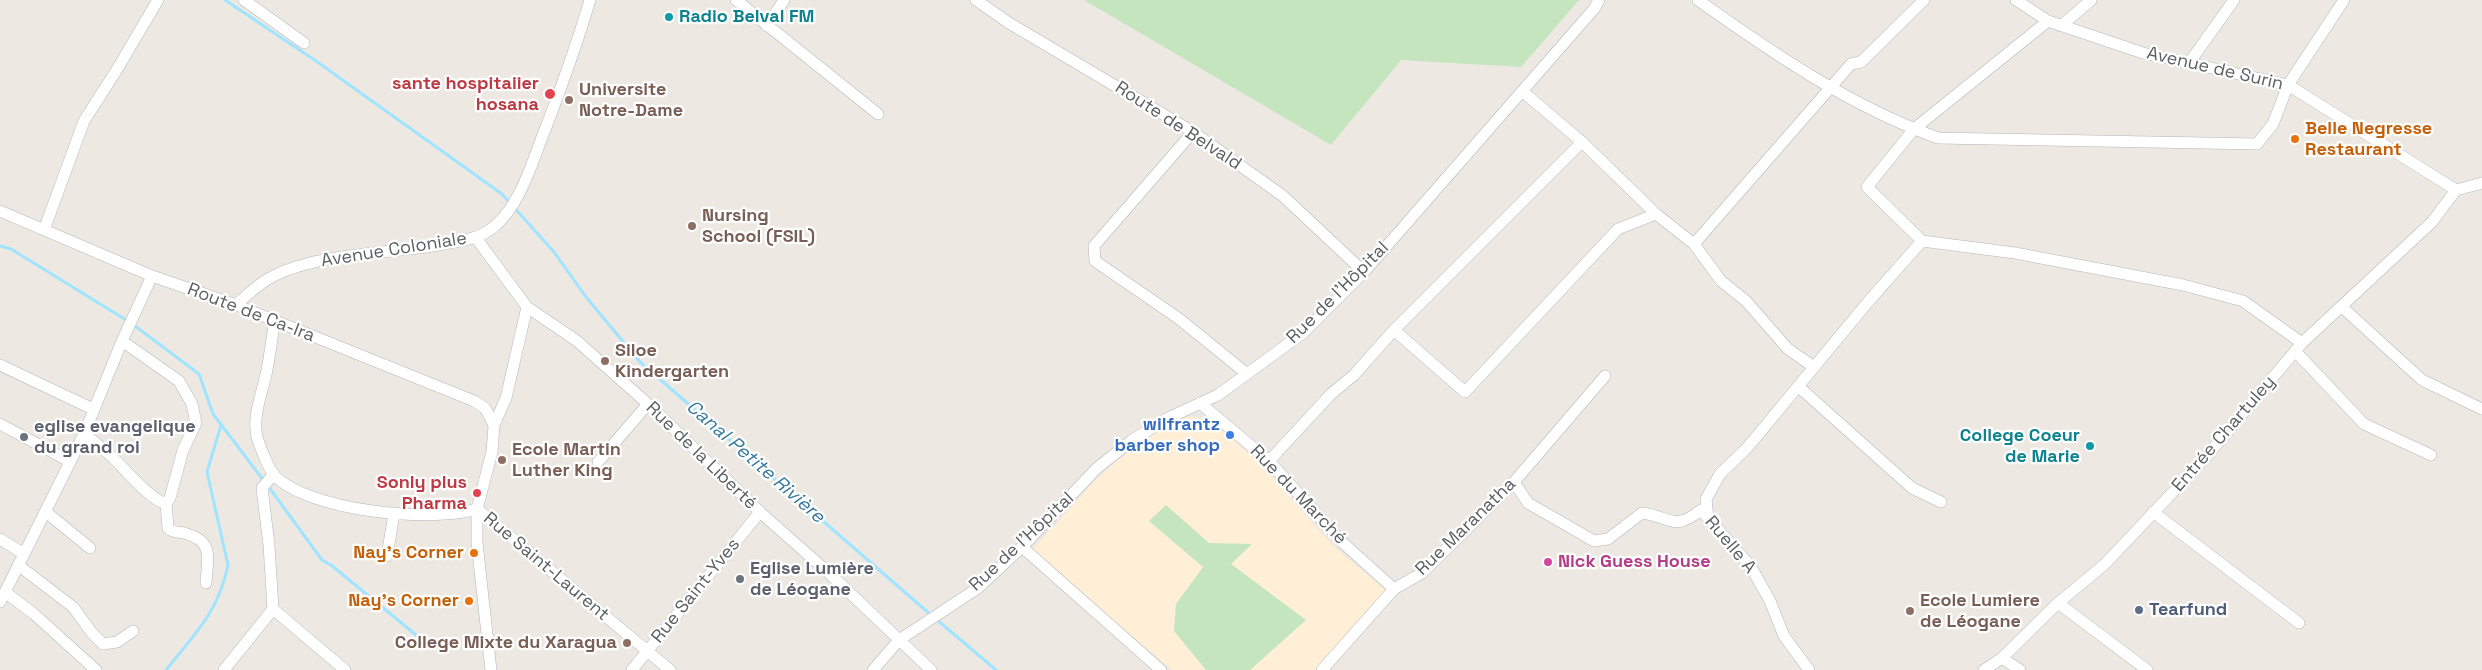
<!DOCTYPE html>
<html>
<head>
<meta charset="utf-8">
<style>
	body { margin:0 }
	canvas { display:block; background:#ede9e2 }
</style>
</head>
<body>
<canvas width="2482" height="670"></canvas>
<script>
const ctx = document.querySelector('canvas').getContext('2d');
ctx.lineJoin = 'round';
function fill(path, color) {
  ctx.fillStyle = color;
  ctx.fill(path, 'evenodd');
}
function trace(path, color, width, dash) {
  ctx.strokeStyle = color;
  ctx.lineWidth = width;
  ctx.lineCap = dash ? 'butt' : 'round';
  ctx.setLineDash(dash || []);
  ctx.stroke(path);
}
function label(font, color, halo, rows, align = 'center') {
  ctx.font = font + ' "Space Grotesk",sans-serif';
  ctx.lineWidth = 4.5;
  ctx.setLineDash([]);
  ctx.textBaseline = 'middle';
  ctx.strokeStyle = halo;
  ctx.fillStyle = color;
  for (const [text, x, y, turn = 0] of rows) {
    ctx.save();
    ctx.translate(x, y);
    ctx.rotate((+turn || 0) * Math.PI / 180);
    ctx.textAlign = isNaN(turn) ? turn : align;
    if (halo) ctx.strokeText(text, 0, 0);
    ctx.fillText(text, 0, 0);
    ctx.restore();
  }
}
fill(new Path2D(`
	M 1191,416 L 1214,423 L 1262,466 L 1333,546 L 1388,592 L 1315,670 L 1172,670 L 1031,551 L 1099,477 L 1130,450 L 1168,425 Z`), '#feefd6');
fill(new Path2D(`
	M 1084,0 L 1579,0 L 1521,67 L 1401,60 L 1331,145 Z
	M 1166,505 L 1209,543 L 1252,544 L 1231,564 L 1306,620 L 1250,670 L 1206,670 L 1174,631 L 1176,604 L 1203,567 L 1149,521 Z`), '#c4e5be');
trace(new Path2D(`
	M 225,0 L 316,61 L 502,194 L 554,252 L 586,297 L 640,362 L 931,615
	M 0,246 L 11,249 L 131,323 L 199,374 L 213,414 L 264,481
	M 268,486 L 322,560 L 331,565 L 433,649
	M 936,619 L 996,670
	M 166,670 C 194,635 219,611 228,565 L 207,472 L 221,425`), '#a0e4ff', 3);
const minor = new Path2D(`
	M 244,0 L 304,43
	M 736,0 L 878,114
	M 976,0 L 1009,23 L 1193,132 L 1283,196 L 1364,272
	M 1698,0 C 1774,54 1850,106 1938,138 L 2257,144 L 2273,124 L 2288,85 L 2344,0
	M 2016,0 L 2048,21 L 2143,53 L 2288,85 L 2456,190
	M 2048,21 L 1914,129 L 1867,187 L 1922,241 L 2015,253 L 2183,285 L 2243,301 L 2302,343
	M 767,26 L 784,0
	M 2061,26 L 2091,0
	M 2189,63 L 2234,0
	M 1522,91 L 1582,142
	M 1193,132 L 1094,246 L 1095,261 L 1178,318 L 1246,373
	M 2456,190 L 2482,183
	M 0,211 L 152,276 L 236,305 L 474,401 L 485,408 L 494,425 L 492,452 L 477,509 L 477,543 L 491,670
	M 44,230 L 84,121 L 116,71 L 158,0
	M 476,238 L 527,307 L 577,341 L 648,404 L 760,512 L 831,575 L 931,670
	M 1694,244 L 1851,64 L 1861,62 L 1924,0
	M 236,305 C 246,296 256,286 268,279 C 313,253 387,254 438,245 C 458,241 479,240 495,226 C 519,205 530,169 541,140 C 559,94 576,47 590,0
	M 2342,307 L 2422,380 L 2482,409
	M 275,321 C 272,337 270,354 267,370 C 263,391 252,415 257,437 C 259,444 269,470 274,475 C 308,511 431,523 477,509 L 670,670
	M 1394,330 L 1465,392 L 1618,229 L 1656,214
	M 122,341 L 179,381 L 192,404 L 196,423 L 183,450 L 170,498 L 166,503 L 168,528 C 173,534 180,531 187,534 C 215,542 207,560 206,583
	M 2296,352 L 2364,424 L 2431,455
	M 0,365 L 93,409
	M 1799,387 L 1912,488 L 1941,502
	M 1200,403 L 1269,461 L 1342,542 L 1394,589
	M 0,424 L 69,461
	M 494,425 L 506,398 L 527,307
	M 84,434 C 93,440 101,447 109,454 C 121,464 152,503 166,503
	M 1269,461 L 1331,394 L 1354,375 L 1394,330 L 1582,142 L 1656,214 L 1694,244 L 1721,281 L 1746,301 L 1788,349 L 1814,367
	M 598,462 L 648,404
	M 1514,482 L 1528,503 L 1594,541 L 1608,539 L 1642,513 C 1672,517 1673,532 1701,510 L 1751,567 L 1770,601 L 1784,636 L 1809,670
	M 46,512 L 90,548
	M 2153,512 L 2299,623
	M 1708,518 L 1706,499 L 1720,474 L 1747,448 L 1868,302 L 1922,241
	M 0,539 L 24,554
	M 1022,547 L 1161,670
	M 387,556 L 394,514
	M 18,565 L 73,607 L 92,633 L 103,644 L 117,642 L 133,631
	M 5,592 L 34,614 L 96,670
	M 0,602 L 84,434 L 122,341 L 152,276
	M 2058,603 L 2147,670
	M 273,609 L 345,670
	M 2002,658 L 2020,670
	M 224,670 L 273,609 L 269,545 L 262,488 L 274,474
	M 632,670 L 760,512
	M 873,670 L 899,640 L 978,588 L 1022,547 L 1097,468 L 1131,441 L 1166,419 L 1218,395 L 1303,333 L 1364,272 L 1594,9 L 1599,0
	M 1322,670 L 1394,589 L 1422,573 L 1514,482 L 1605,376
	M 1984,670 L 2002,658 L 2058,603 L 2105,564 L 2206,457 L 2302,343 L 2432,222 L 2456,190`);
trace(minor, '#b3b6b9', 12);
trace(minor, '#fff', 11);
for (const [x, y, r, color] of [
	[669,17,5,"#0f9aa8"],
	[550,94,6,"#e0444e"],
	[569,100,5,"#8d6e63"],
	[2295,139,5,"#e8710a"],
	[692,226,5,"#8d6e63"],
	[605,361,5,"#8d6e63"],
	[1230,435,5,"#3f7fe0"],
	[24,437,5,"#6b7280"],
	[2090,446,5,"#0f9aa8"],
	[502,460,5,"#8d6e63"],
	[477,493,5,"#e0444e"],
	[474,553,5,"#e8710a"],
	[1548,562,5,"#d1479c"],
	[740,579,5,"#6b7280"],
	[469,601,5,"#e8710a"],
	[2139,610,5,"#5c6f8a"],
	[1910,611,5,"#8d6e63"],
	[627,643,5,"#8d6e63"]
]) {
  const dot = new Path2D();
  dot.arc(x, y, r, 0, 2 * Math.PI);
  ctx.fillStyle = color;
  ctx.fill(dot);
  trace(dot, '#fff', 2);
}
label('bold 18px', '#0d838f', '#fff', [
	["Radio Belval FM",679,17],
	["College Coeur",2080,436,"right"],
	["de Marie",2080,457,"right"]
], 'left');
label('18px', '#5a5f63', '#fff', [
	["Avenue de Surin",2215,69,13],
	["Route de Belvald",1178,126,33],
	["Avenue Coloniale",394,250,-9],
	["Rue de l'Hôpital",1338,293,-45],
	["Route de Ca-Ira",251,313,21],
	["Entrée Chartuley",2224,434,-49],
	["Rue de la Liberté",701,456,44],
	["Rue du Marché",1298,495,46],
	["Rue Maranatha",1466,527,-44],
	["Rue de l'Hôpital",1022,542,-43],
	["Ruelle A",1730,545,50],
	["Rue Saint-Laurent",546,567,40],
	["Rue Saint-Yves",696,591,-51]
]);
label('bold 18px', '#be3a42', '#fff', [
	["sante hospitaiier",539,84],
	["hosana",539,105],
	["Sonly plus",467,483],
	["Pharma",467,504]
], 'right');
label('bold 18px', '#785e54', '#fff', [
	["Universite",579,90],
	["Notre-Dame",579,111],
	["Nursing",702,216],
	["School (FSIL)",702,237],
	["Siloe",615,351],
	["Kindergarten",615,372],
	["Ecole Martin",512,450],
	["Luther King",512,471],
	["Ecole Lumiere",1920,601],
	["de Léogane",1920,622],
	["College Mixte du Xaragua",617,643,"right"]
], 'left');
label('bold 18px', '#c56008', '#fff', [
	["Belle Negresse",2305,129,"left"],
	["Restaurant",2305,150,"left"],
	["Nay’s Corner",464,553],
	["Nay's Corner",459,601]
], 'right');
label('bold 18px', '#366cbe', '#fff', [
	["wilfrantz",1220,425],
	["barber shop",1220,446]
], 'right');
label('bold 18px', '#5b616d', '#fff', [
	["eglise evangelique",34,427],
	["du grand roi",34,448],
	["Eglise Lumière",750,569],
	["de Léogane",750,590]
], 'left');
label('bold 18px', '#b23c85', '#fff', [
	["Nick Guess House",1558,562]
], 'left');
label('bold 18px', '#4e5e75', '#fff', [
	["Tearfund",2149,610]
], 'left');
label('italic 19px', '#387a9f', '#fff', [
	["Canal Petite Rivière",755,462,41]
]);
</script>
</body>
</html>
